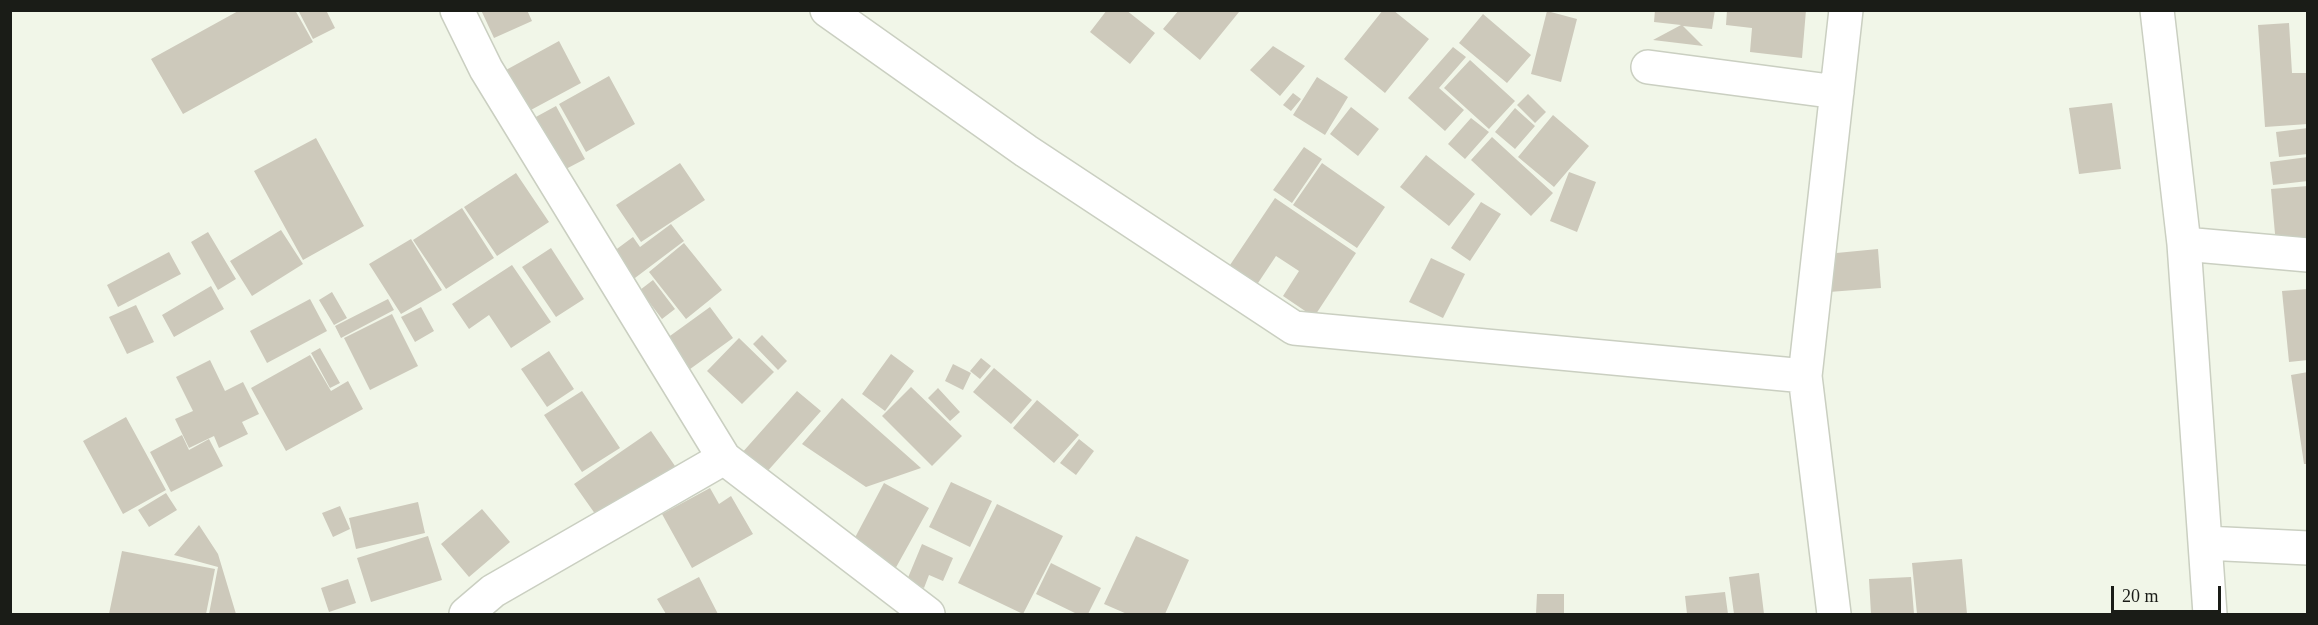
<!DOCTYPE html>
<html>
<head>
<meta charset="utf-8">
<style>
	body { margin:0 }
	#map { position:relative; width:2318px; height:625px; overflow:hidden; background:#f1f6e8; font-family:"Times New Roman",serif }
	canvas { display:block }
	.frame { position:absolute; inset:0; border:12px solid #1a1c17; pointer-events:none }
	.scale { position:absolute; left:2111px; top:586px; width:110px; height:27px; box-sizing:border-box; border:3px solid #1a1c17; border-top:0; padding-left:8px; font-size:18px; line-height:21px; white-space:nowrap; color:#1a1c17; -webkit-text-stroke:4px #f1f6e8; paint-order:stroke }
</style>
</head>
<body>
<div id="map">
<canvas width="2318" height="625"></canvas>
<div class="frame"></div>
<div class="scale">20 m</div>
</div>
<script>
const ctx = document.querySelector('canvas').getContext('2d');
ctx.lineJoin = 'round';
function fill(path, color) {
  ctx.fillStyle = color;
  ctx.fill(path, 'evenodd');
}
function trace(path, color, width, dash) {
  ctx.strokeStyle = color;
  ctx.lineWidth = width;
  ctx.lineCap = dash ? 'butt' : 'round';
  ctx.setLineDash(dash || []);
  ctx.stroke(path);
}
fill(new Path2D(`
	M 240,10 L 295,10 L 313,42 L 183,114 L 151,59 Z
	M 298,10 L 326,10 L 335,28 L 313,39 Z
	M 481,10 L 527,10 L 532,21 L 494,38 Z
	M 1107,10 L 1126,10 L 1155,33 L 1130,64 L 1090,32 Z
	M 1179,10 L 1236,10 L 1239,12 L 1200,60 L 1163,29 Z
	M 1383,10 L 1393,10 L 1429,39 L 1385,93 L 1344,59 Z
	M 1655,10 L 1715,10 L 1712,29 L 1683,26 L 1703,46 L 1653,40 L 1681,25 L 1654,22 Z
	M 1727,10 L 1806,10 L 1802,58 L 1750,52 L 1752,28 L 1726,25 Z
	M 1547,11 L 1577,19 L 1561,82 L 1531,74 Z
	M 1483,14 L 1531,55 L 1507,83 L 1459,43 Z
	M 2289,23 L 2292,73 L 2308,73 L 2308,124 L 2265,127 L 2258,25 Z
	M 559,41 L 581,83 L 529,111 L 506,70 Z
	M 1273,46 L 1305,66 L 1280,96 L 1250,70 Z
	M 1453,47 L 1466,57 L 1439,88 L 1464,110 L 1445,131 L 1408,98 Z
	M 1470,60 L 1515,101 L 1489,129 L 1444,88 Z
	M 609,76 L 635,124 L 586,152 L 559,104 Z
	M 1317,77 L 1348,97 L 1325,135 L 1293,115 Z
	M 1293,93 L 1301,99 L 1291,111 L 1283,105 Z
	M 1528,94 L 1546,112 L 1535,123 L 1517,105 Z
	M 2112,103 L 2121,169 L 2079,174 L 2069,108 Z
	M 556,106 L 585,159 L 564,170 L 534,118 Z
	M 1351,107 L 1379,129 L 1358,156 L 1330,134 Z
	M 1515,108 L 1535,126 L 1515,149 L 1495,132 Z
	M 1553,115 L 1589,146 L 1554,187 L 1518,157 Z
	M 1471,118 L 1489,132 L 1465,159 L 1448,144 Z
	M 2308,128 L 2308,154 L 2279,157 L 2276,132 Z
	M 1492,137 L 1553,193 L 1531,216 L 1471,160 Z
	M 316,138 L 364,226 L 303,260 L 254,171 Z
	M 1304,147 L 1322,159 L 1292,203 L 1273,190 Z
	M 1426,155 L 1475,194 L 1449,226 L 1400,187 Z
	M 2308,157 L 2308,181 L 2273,185 L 2270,162 Z
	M 680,163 L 705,200 L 641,242 L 616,205 Z
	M 1322,163 L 1385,207 L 1357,248 L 1293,205 Z
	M 1569,172 L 1596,182 L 1577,232 L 1550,221 Z
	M 516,173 L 549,222 L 497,256 L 464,207 Z
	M 2308,186 L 2308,242 L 2276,245 L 2271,189 Z
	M 1275,198 L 1356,253 L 1314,317 L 1283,296 L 1299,271 L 1276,256 L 1256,286 L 1228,268 Z
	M 1481,202 L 1501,214 L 1470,261 L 1451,248 Z
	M 462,208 L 494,258 L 446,289 L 413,240 Z
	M 671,224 L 684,241 L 627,284 L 606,257 L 633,237 L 640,247 Z
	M 281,230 L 303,264 L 252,296 L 230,261 Z
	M 208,232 L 236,279 L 218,290 L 191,242 Z
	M 411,239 L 442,290 L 401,314 L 369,264 Z
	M 684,243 L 722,290 L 686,319 L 649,272 Z
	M 551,248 L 584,299 L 556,317 L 522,267 Z
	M 1878,249 L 1881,288 L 1829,292 L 1826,254 Z
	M 169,252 L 181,274 L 118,307 L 107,285 Z
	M 1431,258 L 1465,274 L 1443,318 L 1409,302 Z
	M 512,265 L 551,322 L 511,348 L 489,315 L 469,329 L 452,304 Z
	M 653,280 L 675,309 L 662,319 L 640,290 Z
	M 211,286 L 224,309 L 174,337 L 162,315 Z
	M 2308,289 L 2308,360 L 2289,362 L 2282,291 Z
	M 332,292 L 347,318 L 334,325 L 319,300 Z
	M 310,299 L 327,331 L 267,363 L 250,331 Z
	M 388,299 L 394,310 L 341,338 L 335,326 Z
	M 136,305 L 154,342 L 127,354 L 109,317 Z
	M 421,307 L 434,331 L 415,342 L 401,317 Z
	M 710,307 L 733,338 L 686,372 L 663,341 Z
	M 392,314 L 418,366 L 370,390 L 344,338 Z
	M 762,335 L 787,361 L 778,370 L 753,344 Z
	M 739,338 L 774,372 L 742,404 L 707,371 Z
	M 320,348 L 340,383 L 330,388 L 311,353 Z
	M 549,351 L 574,389 L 547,407 L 521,369 Z
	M 891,354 L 914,371 L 885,411 L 862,394 Z
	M 310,355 L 331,391 L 348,381 L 363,409 L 286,451 L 251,388 Z
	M 981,358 L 991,366 L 980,379 L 970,371 Z
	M 210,360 L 225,391 L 243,382 L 259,414 L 242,422 L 248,434 L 219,448 L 214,436 L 189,448 L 175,419 L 193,411 L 176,377 Z
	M 953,364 L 971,373 L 963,390 L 945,381 Z
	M 994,368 L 1032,400 L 1011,424 L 973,392 Z
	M 2308,372 L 2308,464 L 2304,464 L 2291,375 Z
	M 911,387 L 962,436 L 932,466 L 882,416 Z
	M 938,388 L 960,412 L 950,421 L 928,398 Z
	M 582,391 L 620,448 L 582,472 L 544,415 Z
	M 797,391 L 821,411 L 765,474 L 741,454 Z
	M 842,398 L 921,468 L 866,487 L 802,444 Z
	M 1037,400 L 1079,435 L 1054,463 L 1013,428 Z
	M 126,417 L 166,490 L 123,514 L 83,441 Z
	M 651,431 L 675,466 L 598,518 L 574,484 Z
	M 182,435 L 189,450 L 209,439 L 223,466 L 171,492 L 150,452 Z
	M 1079,439 L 1094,451 L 1076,475 L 1060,463 Z
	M 951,482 L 992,501 L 970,547 L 929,527 Z
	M 884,483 L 929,508 L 894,571 L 850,547 Z
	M 710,488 L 719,504 L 731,496 L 753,534 L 692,568 L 662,514 Z
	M 166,493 L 177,510 L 149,527 L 138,510 Z
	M 418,502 L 425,533 L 356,549 L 349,518 Z
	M 997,504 L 1063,536 L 1023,614 L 958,583 Z
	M 340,506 L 350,529 L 333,537 L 322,513 Z
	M 482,509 L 510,542 L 469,577 L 441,544 Z
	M 199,525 L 218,554 L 236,614 L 209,614 L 218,567 L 174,555 Z
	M 428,536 L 442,580 L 371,602 L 357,558 Z
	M 1136,536 L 1189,560 L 1165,614 L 1127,614 L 1104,604 Z
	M 922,544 L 953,558 L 943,581 L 929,575 L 924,588 L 907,580 Z
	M 122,551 L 215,569 L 206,614 L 109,614 Z
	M 1962,559 L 1967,614 L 1917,614 L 1912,563 Z
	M 1051,563 L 1101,588 L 1088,614 L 1077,614 L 1036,594 Z
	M 1759,573 L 1764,614 L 1734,614 L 1729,577 Z
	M 699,577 L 718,614 L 666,614 L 657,599 Z
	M 1911,577 L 1914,614 L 1871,614 L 1869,579 Z
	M 348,579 L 356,603 L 329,612 L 321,588 Z
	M 1725,592 L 1728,614 L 1687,614 L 1685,596 Z
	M 1537,594 L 1564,594 L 1564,614 L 1536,614 Z`), '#cdc9bb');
const minor = new Path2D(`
	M 457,10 L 486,69 L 724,458 L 928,614
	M 827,10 L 1026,151 L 1294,328 L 1805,376
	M 2157,10 L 2184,244 L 2210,614
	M 1648,67 L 1837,92
	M 2184,244 L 2308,255
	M 2205,543 L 2308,548
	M 466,614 L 493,591 L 724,458
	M 1834,614 L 1805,376 L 1846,10`);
trace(minor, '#cacfc1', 36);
trace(minor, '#fff', 33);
</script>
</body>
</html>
